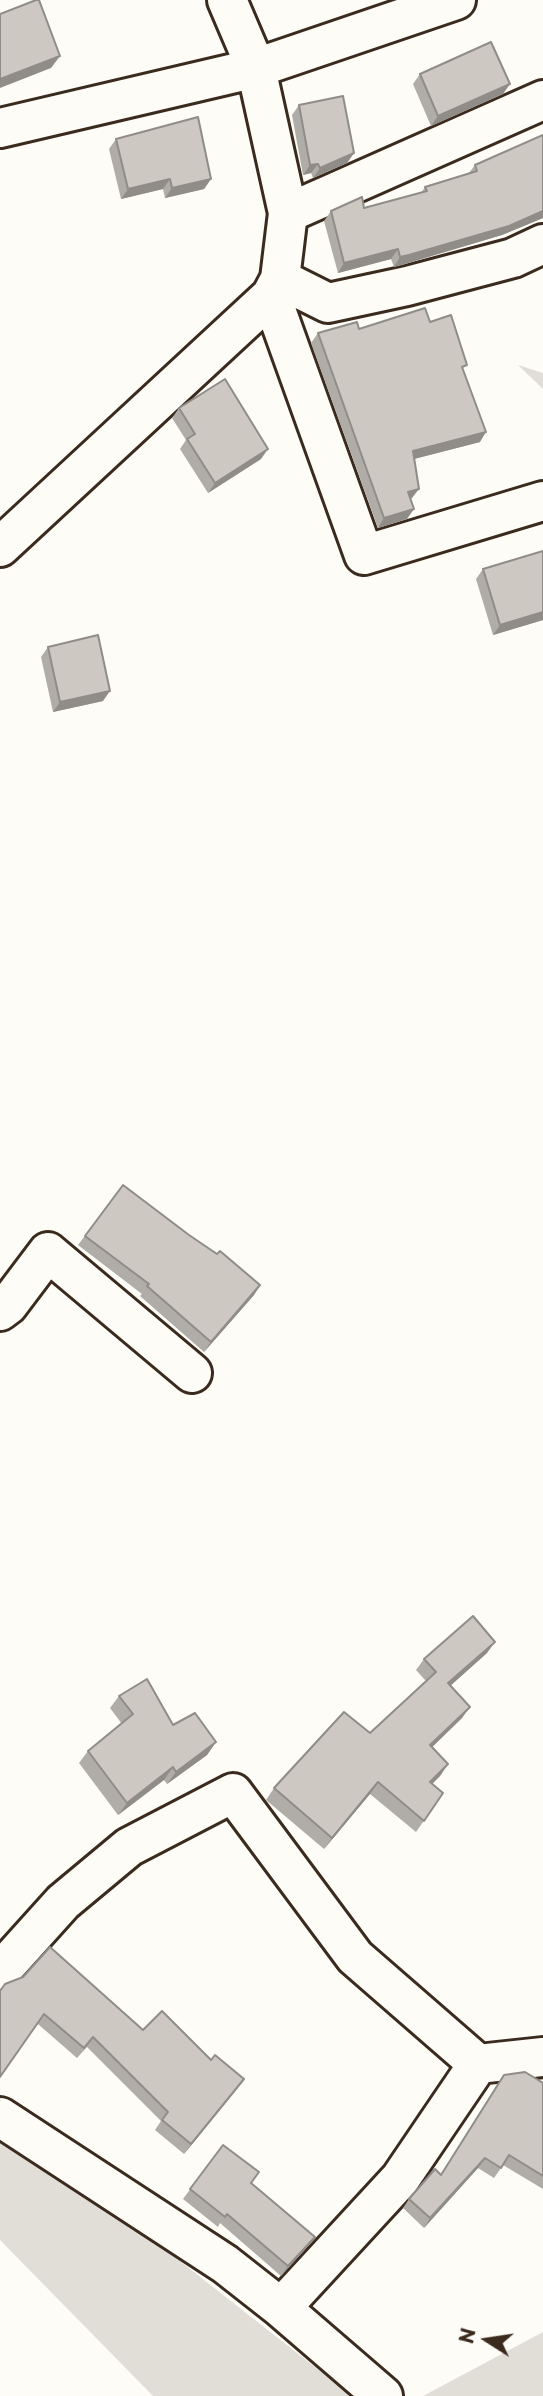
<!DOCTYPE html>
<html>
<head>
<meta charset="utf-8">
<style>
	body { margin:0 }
	#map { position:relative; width:543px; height:2396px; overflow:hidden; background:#fdfcf7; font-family:"Playpen Sans",sans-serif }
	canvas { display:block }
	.north { position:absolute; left:452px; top:2305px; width:70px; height:70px; -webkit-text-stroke:5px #fdfcf7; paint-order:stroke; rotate:282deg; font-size:19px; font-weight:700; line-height:28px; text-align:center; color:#3b2a1e }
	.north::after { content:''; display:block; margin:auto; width:24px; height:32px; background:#3b2a1e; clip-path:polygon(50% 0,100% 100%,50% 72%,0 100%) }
</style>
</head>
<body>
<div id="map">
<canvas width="543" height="2396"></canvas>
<div class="north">N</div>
</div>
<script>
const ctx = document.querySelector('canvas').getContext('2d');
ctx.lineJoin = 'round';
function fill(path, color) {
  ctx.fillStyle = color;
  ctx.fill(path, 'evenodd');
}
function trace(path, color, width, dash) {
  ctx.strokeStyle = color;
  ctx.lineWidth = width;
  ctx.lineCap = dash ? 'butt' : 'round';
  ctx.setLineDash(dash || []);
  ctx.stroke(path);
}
fill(new Path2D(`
	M 518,365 L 543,373 L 543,389 Z
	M 0,2120 L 352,2396 L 153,2396 L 0,2240 Z
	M 543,2332 L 543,2396 L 423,2396 Z`), '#e1ded7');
const minor = new Path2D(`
	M 227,0 L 256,68 L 288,213 L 280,279 L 328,303 L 407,286 L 513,258 L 543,244
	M 0,128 L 256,68 L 456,0
	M 288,213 L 543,100
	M 271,296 L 364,555 L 543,501
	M 0,547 L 271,296 L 280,279
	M 0,1311 L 8,1305 L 48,1252 L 192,1373
	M 0,1972 L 63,1902 L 129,1847 L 233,1793 L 355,1957 L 478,2064
	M 0,2117 L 225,2264 L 281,2308 L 400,2179 L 478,2064 L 543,2057
	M 281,2308 L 383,2396`);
trace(minor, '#3b2a1e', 44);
trace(minor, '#fdfcf7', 38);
fill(new Path2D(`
	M 420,74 L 503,94 L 431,126 L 413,84 Z
	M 299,105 L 354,153 L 347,163 L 313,178 L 311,173 L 303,175 L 292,115 Z
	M 543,135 L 543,218 L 502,235 L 402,265 L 394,267 L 391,259 L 338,273 L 324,221 L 331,211 L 364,208 L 421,193 L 425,187 L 469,173 L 475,165 Z
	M 116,139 L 211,179 L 204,189 L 165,198 L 163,189 L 121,199 L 109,149 Z
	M 359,329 L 463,371 L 480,442 L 414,459 L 412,498 L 411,499 L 407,519 L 378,528 L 311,343 L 318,333 Z
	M 179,408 L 261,459 L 208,493 L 180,449 L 186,440 L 172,418 Z
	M 543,551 L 543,620 L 493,635 L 476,579 L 483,569 Z
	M 48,647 L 103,701 L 53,712 L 41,657 Z
	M 123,1185 L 189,1235 L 260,1285 L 254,1295 L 204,1352 L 140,1296 L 142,1294 L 78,1245 Z
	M 487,1653 L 450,1686 L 462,1718 L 432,1747 L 448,1764 L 440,1776 L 432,1784 L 443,1793 L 416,1832 L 370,1794 L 324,1849 L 266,1800 L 274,1788 L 370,1733 L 426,1681 L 416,1670 L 424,1659 Z
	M 119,1696 L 173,1725 L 216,1742 L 207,1755 L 167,1784 L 164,1780 L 118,1815 L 79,1763 L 88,1751 L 122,1724 L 110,1708 Z
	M 0,1991 L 143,2030 L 211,2060 L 244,2079 L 184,2154 L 155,2130 L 161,2121 L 87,2047 L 77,2058 Z
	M 504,2075 L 543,2083 L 543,2189 L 503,2165 L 494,2178 L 478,2168 L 424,2228 L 403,2208 L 409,2199 L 441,2175 Z
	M 223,2145 L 251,2183 L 308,2246 L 281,2276 L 220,2223 L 218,2227 L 183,2199 Z`), '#b0aca7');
fill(new Path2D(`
	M 60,56 L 51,68 L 0,88 L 0,79 Z
	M 510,84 L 503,94 L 431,126 L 438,116 Z
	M 354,153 L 347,163 L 313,178 L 320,168 Z
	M 318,164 L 311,173 L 303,175 L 310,165 Z
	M 170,179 L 163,189 L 121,199 L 128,189 Z
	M 211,179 L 204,189 L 165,198 L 172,188 Z
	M 543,211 L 543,218 L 502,235 L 394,267 L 400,257 Z
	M 398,249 L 391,259 L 338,273 L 344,263 Z
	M 486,432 L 480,442 L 406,461 L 413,451 Z
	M 268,449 L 261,459 L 208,493 L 215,483 Z
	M 419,489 L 412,498 L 402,502 L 408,492 Z
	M 414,509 L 407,519 L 378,528 L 384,518 Z
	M 543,612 L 543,620 L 493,635 L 500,625 Z
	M 110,691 L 103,701 L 53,712 L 60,702 Z
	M 260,1285 L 254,1295 L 204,1352 L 211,1342 Z
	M 495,1642 L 487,1653 L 440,1695 L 448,1683 Z
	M 470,1707 L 462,1718 L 422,1757 L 430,1745 Z
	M 216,1742 L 207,1755 L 167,1784 L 176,1772 Z
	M 448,1764 L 440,1776 L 422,1794 L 430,1782 Z
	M 173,1767 L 164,1780 L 118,1815 L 127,1803 Z
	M 378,1782 L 370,1794 L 324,1849 L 332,1838 Z
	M 244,2079 L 237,2089 L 184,2154 L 191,2144 Z
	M 485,2158 L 478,2168 L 424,2228 L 430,2218 Z
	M 315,2237 L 308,2246 L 281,2276 L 288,2266 Z`), '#908c88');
const building = new Path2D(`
	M 36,0 L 39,0 L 60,56 L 0,79 L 0,14 Z
	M 491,42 L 510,84 L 438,116 L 420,74 Z
	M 343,96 L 354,153 L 320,168 L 318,164 L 310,165 L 299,105 Z
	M 198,117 L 211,179 L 172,188 L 170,179 L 128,189 L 116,139 Z
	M 543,135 L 543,211 L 509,226 L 409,255 L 400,257 L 398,249 L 344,263 L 331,211 L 362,197 L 364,208 L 427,191 L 425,187 L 477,171 L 475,165 Z
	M 425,308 L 430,322 L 451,315 L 467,365 L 462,367 L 486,432 L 413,451 L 419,489 L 408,492 L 414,509 L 384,518 L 318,333 L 357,322 L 359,329 Z
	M 225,379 L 268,449 L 215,483 L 187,439 L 195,434 L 179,408 Z
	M 543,551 L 543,612 L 500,625 L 483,569 Z
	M 98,635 L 110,691 L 60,702 L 48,647 Z
	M 123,1185 L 189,1235 L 217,1254 L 220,1251 L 260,1285 L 211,1342 L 147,1286 L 149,1284 L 85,1236 Z
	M 473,1616 L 495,1642 L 448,1683 L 470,1707 L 430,1745 L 448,1764 L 430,1782 L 443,1793 L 424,1821 L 378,1782 L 332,1838 L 274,1788 L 344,1712 L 370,1733 L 436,1672 L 424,1659 Z
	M 147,1679 L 173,1725 L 195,1713 L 216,1742 L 176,1772 L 173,1767 L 127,1803 L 88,1751 L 133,1714 L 119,1696 Z
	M 50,1947 L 143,2030 L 162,2011 L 211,2060 L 215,2055 L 244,2079 L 191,2144 L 162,2120 L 168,2112 L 93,2037 L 84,2048 L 44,2014 L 0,2077 L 0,1991 L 5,1984 L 23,1977 Z
	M 525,2072 L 543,2083 L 543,2176 L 509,2155 L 501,2168 L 485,2158 L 430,2218 L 409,2199 L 435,2169 L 441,2175 L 504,2075 Z
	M 223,2145 L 259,2172 L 251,2183 L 315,2237 L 288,2266 L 227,2214 L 225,2217 L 190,2189 Z`);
fill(building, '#cdc8c2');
trace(building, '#908c88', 2);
</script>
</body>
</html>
